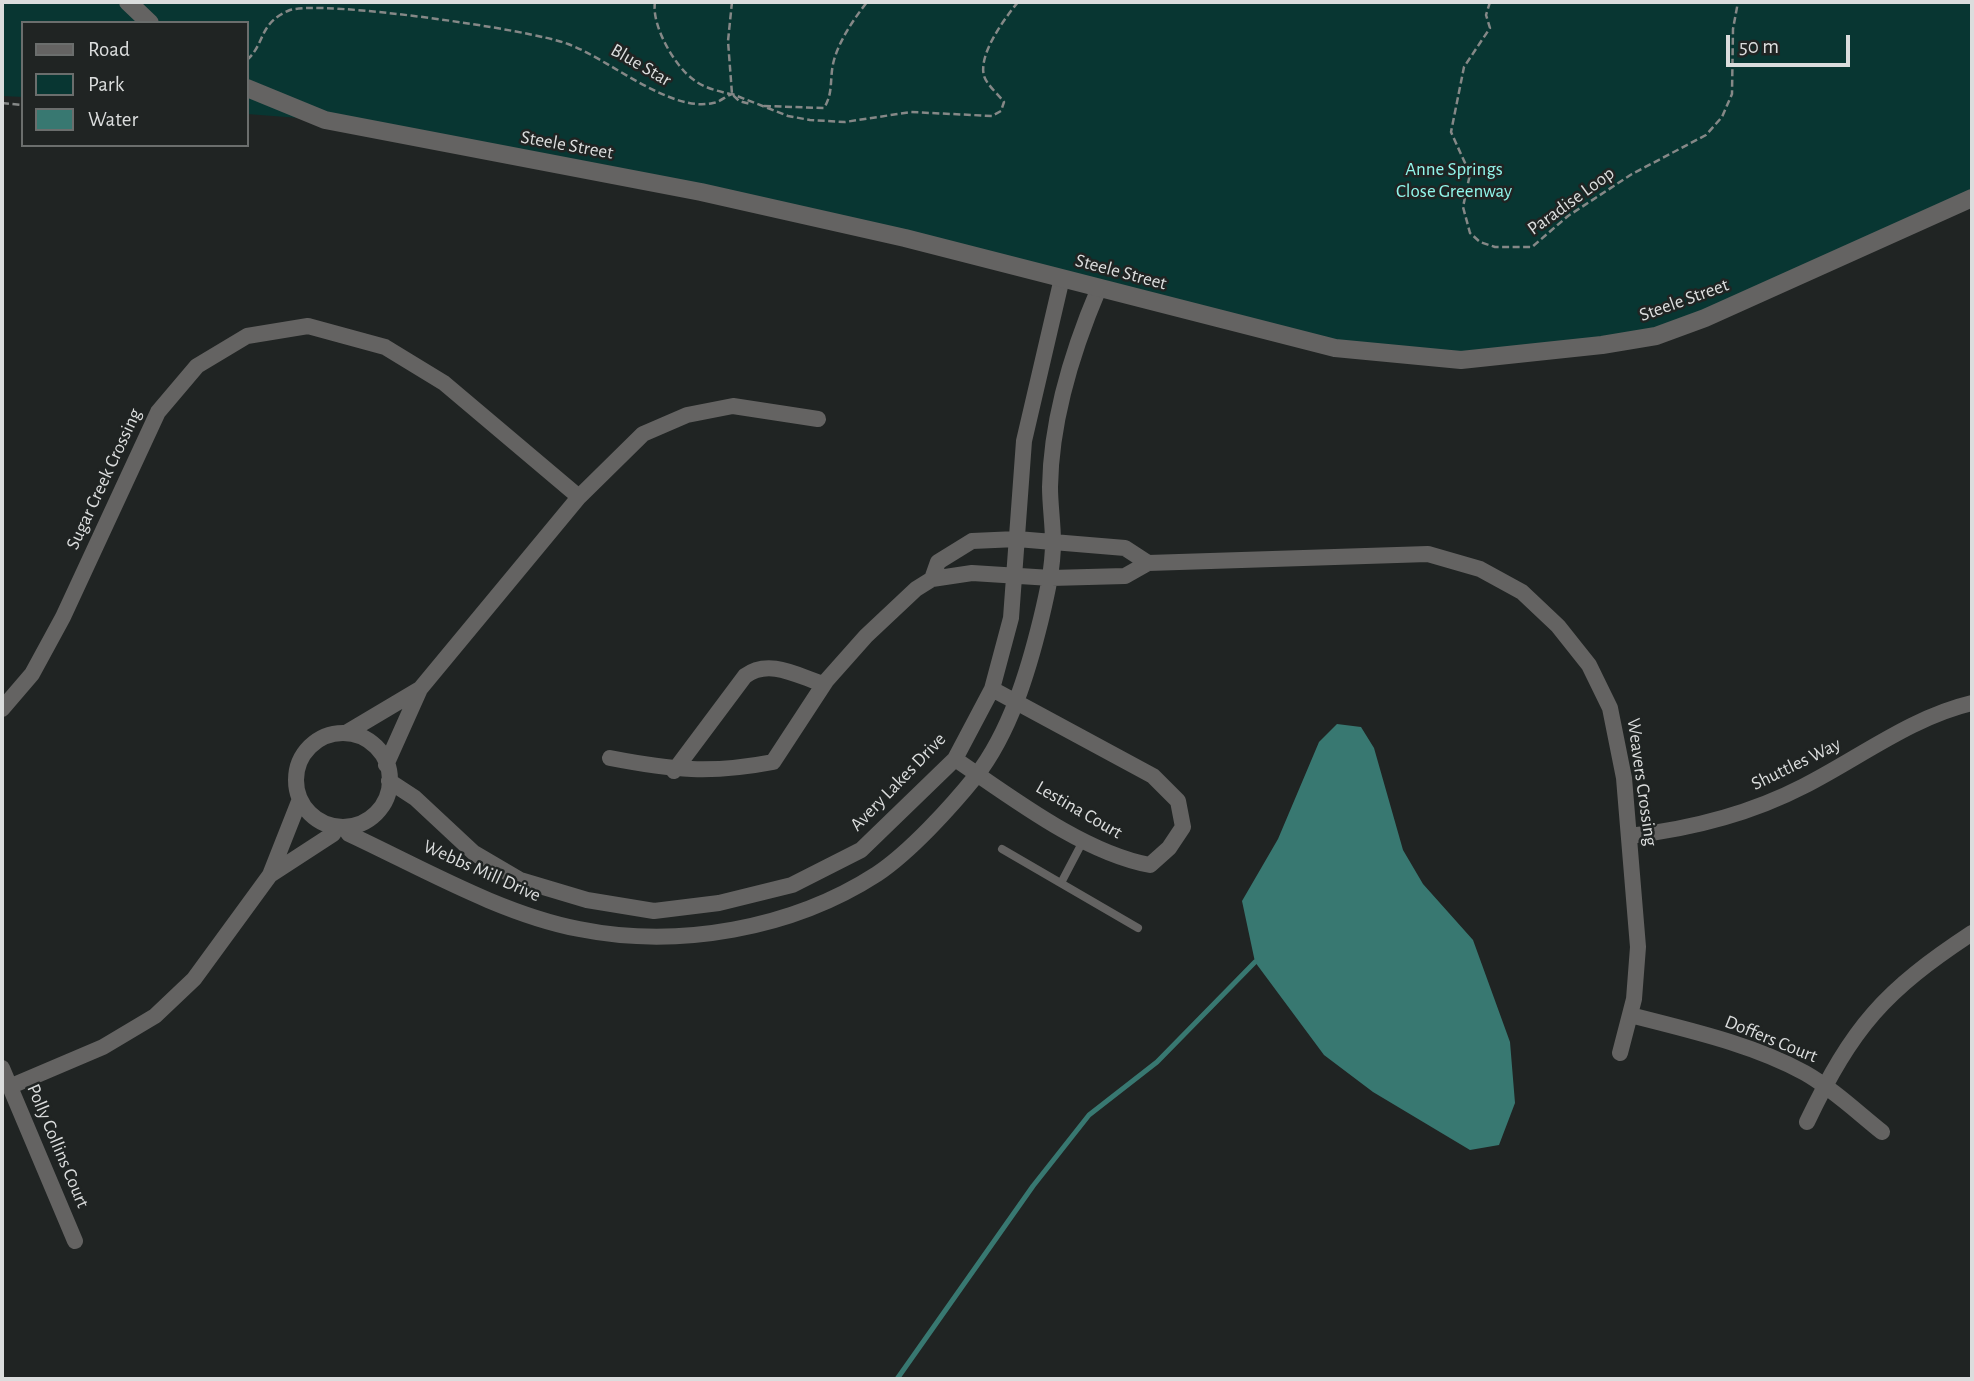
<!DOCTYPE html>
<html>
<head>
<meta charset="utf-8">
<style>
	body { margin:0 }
	#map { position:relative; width:1974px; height:1381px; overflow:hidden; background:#202423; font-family:"Alegreya Sans",sans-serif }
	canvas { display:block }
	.frame { position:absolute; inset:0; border:4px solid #dbdddd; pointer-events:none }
	.legend { position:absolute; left:21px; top:21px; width:228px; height:126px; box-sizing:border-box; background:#202423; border:2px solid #6b6e6d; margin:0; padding:9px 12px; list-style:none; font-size:21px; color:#dbdddd }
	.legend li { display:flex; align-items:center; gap:14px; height:35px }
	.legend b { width:35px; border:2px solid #6b6e6d }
	.scale { position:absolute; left:1726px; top:35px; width:124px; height:32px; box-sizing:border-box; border:4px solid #dbdddd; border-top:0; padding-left:9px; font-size:21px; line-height:24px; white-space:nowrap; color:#dbdddd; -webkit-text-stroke:5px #202423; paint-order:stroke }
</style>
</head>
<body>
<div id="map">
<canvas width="1974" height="1381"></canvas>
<div class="frame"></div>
<ul class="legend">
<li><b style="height:9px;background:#646362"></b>Road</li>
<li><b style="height:19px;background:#083632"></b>Park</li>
<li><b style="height:19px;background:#387871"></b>Water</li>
</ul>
<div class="scale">50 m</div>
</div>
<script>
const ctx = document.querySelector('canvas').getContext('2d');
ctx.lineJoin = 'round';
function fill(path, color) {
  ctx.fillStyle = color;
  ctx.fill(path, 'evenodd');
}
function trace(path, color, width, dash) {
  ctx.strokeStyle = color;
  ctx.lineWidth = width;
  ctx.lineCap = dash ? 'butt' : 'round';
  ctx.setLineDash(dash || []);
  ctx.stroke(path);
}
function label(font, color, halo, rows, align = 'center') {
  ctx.font = font + ' "Alegreya Sans",sans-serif';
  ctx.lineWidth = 5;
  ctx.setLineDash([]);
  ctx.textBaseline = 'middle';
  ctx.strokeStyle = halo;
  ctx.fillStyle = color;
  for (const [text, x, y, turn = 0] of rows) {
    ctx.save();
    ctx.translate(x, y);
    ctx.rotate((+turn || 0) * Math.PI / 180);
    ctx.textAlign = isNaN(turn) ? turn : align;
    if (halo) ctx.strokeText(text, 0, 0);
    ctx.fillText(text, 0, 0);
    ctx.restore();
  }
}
fill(new Path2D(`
	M 2,2 L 1972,2 L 1972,198 L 1705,318 L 1602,345 L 1461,360 L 1335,348 L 905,238 L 325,120 L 247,114 L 247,23 L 23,23 L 23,97 L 2,96 Z`), '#083632');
fill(new Path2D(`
	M 1337,724 L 1361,727 L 1374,748 L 1403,850 L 1423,884 L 1473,940 L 1510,1042 L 1515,1103 L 1499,1145 L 1470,1150 L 1373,1092 L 1324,1055 L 1255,962 L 1242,901 L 1278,839 L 1319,742 Z`), '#387871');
trace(new Path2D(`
	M 897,1379 L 1033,1186 L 1089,1115 L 1157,1062 L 1255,962`), '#387871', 5);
trace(new Path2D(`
	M 655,2 C 651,25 675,67 694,80 C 704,88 718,91 730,94
	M 732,2 L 728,41 L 732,94 L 739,101 L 750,104
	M 1490,2 L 1486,15 L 1490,28 L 1464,67 L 1451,132 L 1470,174 L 1463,207 L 1470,233 L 1480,242 L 1495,247 L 1532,247 L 1568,216 L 1632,174 L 1706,135 L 1722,117 L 1732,94 L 1733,29 L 1738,2
	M 247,60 C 266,43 258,23 290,10 C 324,0 529,29 568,44 C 609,59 670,113 713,103 C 720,102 726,96 732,94 L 788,116 L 810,120 L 845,122 L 911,112 L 992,116 L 1001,111 L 1004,102 C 998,94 987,85 984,76 C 978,54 1005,18 1018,2
	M 2,103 L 23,105
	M 764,106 L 824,108 C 834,92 829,78 834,60 C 840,39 854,19 867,2`), '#858887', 2.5, [7, 3.5]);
trace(new Path2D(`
	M 1002,849 L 1138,928
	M 1061,883 L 1083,841`), '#646362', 8);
trace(new Path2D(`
	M 932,579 L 938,562 L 972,541 L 1017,539 L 1125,548 L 1148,563
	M 2,709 L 32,674 L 63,617 L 158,412 L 197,366 L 247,336 L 308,326 L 385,347 L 444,383 L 579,497
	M 346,733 L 420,689
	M296 780a47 47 0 1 1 94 0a47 47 0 1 1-94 0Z
	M 610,758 C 672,770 711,774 773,762 L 826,681 L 866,636 L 916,589 L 932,579 L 972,573 L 1051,578 L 1125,576 L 1148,563 L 1428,554 L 1480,569 L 1522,592 L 1558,626 L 1589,665 L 1610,708 L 1624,778 L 1638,947 L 1634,999 L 1620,1053
	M 955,759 C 1011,797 1084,853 1150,865 L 1169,848 L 1183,827 L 1178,801 L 1153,776 L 992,689
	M 386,765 L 420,689 L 579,497 L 643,434 L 687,415 L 733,406 L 818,419
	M 674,771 L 745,676 C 769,658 798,676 823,684
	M 389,781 L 415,798 L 474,853 L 520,880 L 587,900 L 654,911 L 719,903 L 792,885 L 861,850 L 955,759 L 992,689 L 1011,618 L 1024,441 L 1062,278
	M 344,827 L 349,834 C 422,868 501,914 579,929 C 678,949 792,929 877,874 C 910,852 951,807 976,776 C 1010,732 1028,672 1041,619 C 1047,594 1053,568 1053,542 C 1053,524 1050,505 1050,487 C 1051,420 1073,349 1099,288
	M 1629,836 C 1691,829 1748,815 1804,786 C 1859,758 1912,717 1972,703
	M 270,875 L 333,834 L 337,827
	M 1630,1015 C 1688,1030 1752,1044 1805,1073 C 1833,1089 1857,1112 1882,1132
	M 2,1068 L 75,1241
	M 9,1087 L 103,1047 L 155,1016 L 194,979 L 270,875 L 300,799
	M 1807,1122 C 1853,1026 1884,991 1972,933`), '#646362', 16);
trace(new Path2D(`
	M 128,2 L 150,23
	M 247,88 L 325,120 L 701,192 L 905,238 L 1335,348 L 1461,360 L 1602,345 L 1656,336 L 1705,318 L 1972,198`), '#646362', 18);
label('19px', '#dbdddd', '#202423', [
	["Blue Star",641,65,30],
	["Steele Street",567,145,10],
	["Paradise Loop",1571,201,-36],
	["Steele Street",1121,272,15],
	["Steele Street",1684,300,-20],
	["Sugar Creek Crossing",104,479,-65],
	["Shuttles Way",1796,764,-26],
	["Avery Lakes Drive",898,782,-46],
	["Weavers Crossing",1642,782,82],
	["Lestina Court",1079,810,30],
	["Webbs Mill Drive",482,871,24],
	["Doffers Court",1771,1039,22],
	["Polly Collins Court",58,1146,67]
]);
label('19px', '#91f6eb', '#202423', [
	["Anne Springs",1454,169],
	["Close Greenway",1454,191]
]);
</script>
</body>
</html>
